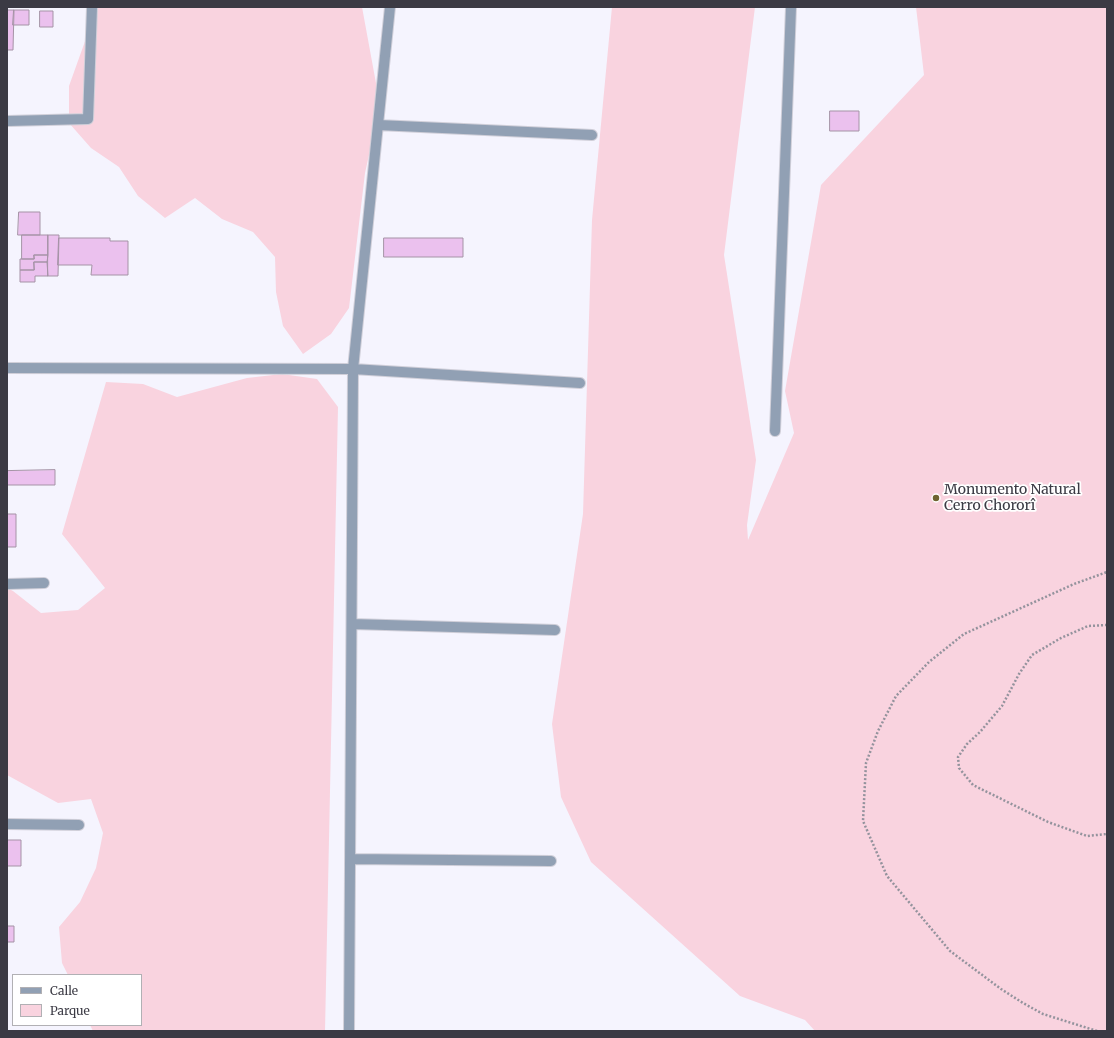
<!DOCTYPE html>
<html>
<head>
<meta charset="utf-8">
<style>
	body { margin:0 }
	#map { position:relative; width:1114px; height:1038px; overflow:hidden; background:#f5f4fe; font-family:Merriweather,serif }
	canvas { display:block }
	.frame { position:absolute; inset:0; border:8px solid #3b3a44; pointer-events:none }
	.legend { position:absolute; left:12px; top:974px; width:130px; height:52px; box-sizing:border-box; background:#fff; border:1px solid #b1b0b4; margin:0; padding:5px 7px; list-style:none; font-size:12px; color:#3b3a44 }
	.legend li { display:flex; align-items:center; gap:8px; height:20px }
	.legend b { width:20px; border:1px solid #b1b0b4 }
</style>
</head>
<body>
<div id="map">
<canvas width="1114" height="1038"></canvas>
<div class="frame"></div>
<ul class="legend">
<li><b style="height:5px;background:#91a0b4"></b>Calle</li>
<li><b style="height:11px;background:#f9d3df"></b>Parque</li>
</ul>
</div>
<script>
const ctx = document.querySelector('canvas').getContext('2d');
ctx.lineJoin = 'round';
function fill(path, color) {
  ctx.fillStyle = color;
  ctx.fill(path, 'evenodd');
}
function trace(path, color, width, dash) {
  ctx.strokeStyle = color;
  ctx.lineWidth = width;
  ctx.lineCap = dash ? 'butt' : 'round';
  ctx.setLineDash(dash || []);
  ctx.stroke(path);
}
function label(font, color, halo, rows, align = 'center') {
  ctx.font = font + ' Merriweather,serif';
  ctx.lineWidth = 3.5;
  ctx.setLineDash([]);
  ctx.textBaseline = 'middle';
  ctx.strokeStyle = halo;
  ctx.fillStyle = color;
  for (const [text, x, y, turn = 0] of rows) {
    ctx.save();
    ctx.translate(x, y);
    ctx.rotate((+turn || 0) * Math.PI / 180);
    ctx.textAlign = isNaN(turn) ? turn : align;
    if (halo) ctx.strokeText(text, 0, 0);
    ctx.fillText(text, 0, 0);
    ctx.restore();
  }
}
fill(new Path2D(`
	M 91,7 L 362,7 L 380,105 L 365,173 L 349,308 L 331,334 L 303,354 L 283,326 L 276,292 L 275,257 L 253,232 L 222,219 L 195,198 L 165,218 L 138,196 L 119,167 L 91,148 L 69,123 L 69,86 L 93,19 Z
	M 612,7 L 755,7 L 724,255 L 756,460 L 747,525 L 748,540 L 794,433 L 785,391 L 821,185 L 924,75 L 916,7 L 1107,7 L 1107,1031 L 815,1031 L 805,1020 L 740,996 L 591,862 L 561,797 L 552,724 L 583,514 L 592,220 Z
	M 282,374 L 317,379 L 338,407 L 325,1031 L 93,1031 L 90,1025 L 141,1025 L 141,975 L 68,975 L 62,963 L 59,927 L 80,902 L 96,868 L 103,833 L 91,799 L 58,803 L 7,775 L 7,588 L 13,591 L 41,613 L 78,610 L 105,588 L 62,534 L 106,382 L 143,384 L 177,397 L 247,378 Z`), '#f9d3df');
const building = new Path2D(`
	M 7,10 L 14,10 L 13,50 L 7,50 Z
	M 14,10 L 29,10 L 29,25 L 13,25 Z
	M 40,11 L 53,11 L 53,27 L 40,27 Z
	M 830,111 L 859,111 L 859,131 L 830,131 Z
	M 19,212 L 40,212 L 40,235 L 18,235 Z
	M 22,235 L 48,235 L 48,255 L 34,255 L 34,259 L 22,259 Z
	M 48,235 L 59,235 L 58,276 L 48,276 Z
	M 59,238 L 110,238 L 110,241 L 128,241 L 128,275 L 91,275 L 92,265 L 58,265 Z
	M 384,238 L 463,238 L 463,257 L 384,257 Z
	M 34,255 L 48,255 L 47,262 L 34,262 L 34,270 L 20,270 L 20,259 L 34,259 Z
	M 34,262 L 47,262 L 48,276 L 35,276 L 35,282 L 20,282 L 20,270 L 34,270 Z
	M 55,470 L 55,485 L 7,485 L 7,471 Z
	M 7,514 L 16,514 L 16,547 L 7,547 Z
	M 7,840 L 21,840 L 21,866 L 7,866 Z
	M 7,926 L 14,926 L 14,942 L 7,942 Z`);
fill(building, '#ebc1ee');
trace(building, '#a593a6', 1);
const minor = new Path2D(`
	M 7,121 L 88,119 L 92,7
	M 378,125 L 592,135
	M 7,368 L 353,369 L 580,383
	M 775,431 L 791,7
	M 7,584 L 44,583
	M 352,624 L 555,630
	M 7,824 L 79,825
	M 351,859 L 551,861
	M 349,1031 L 353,369 L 390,7`);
trace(minor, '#d0cfd9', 12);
trace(new Path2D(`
	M 1107,625 L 1088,626 L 1061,638 L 1032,655 L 1019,674 L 1002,706 L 980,732 L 967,744 L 958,757 L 959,768 L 973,785 L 1048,822 L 1087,836 L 1107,834
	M 1097,1031 L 1043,1014 L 1023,1003 L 1001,989 L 950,951 L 887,876 L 863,821 L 866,763 L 878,731 L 896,696 L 929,662 L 964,634 L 1074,584 L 1107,572`), '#94939d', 2.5, [2, 2]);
trace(minor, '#91a0b4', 10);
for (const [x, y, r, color] of [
	[936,498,4,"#6e6431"]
]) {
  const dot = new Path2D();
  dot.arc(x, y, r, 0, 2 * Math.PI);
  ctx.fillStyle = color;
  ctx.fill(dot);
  trace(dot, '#fff', 1.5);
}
label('14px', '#3b3a44', '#fff', [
	["Monumento Natural",944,490],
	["Cerro Chororî",944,506]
], 'left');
</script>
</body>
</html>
